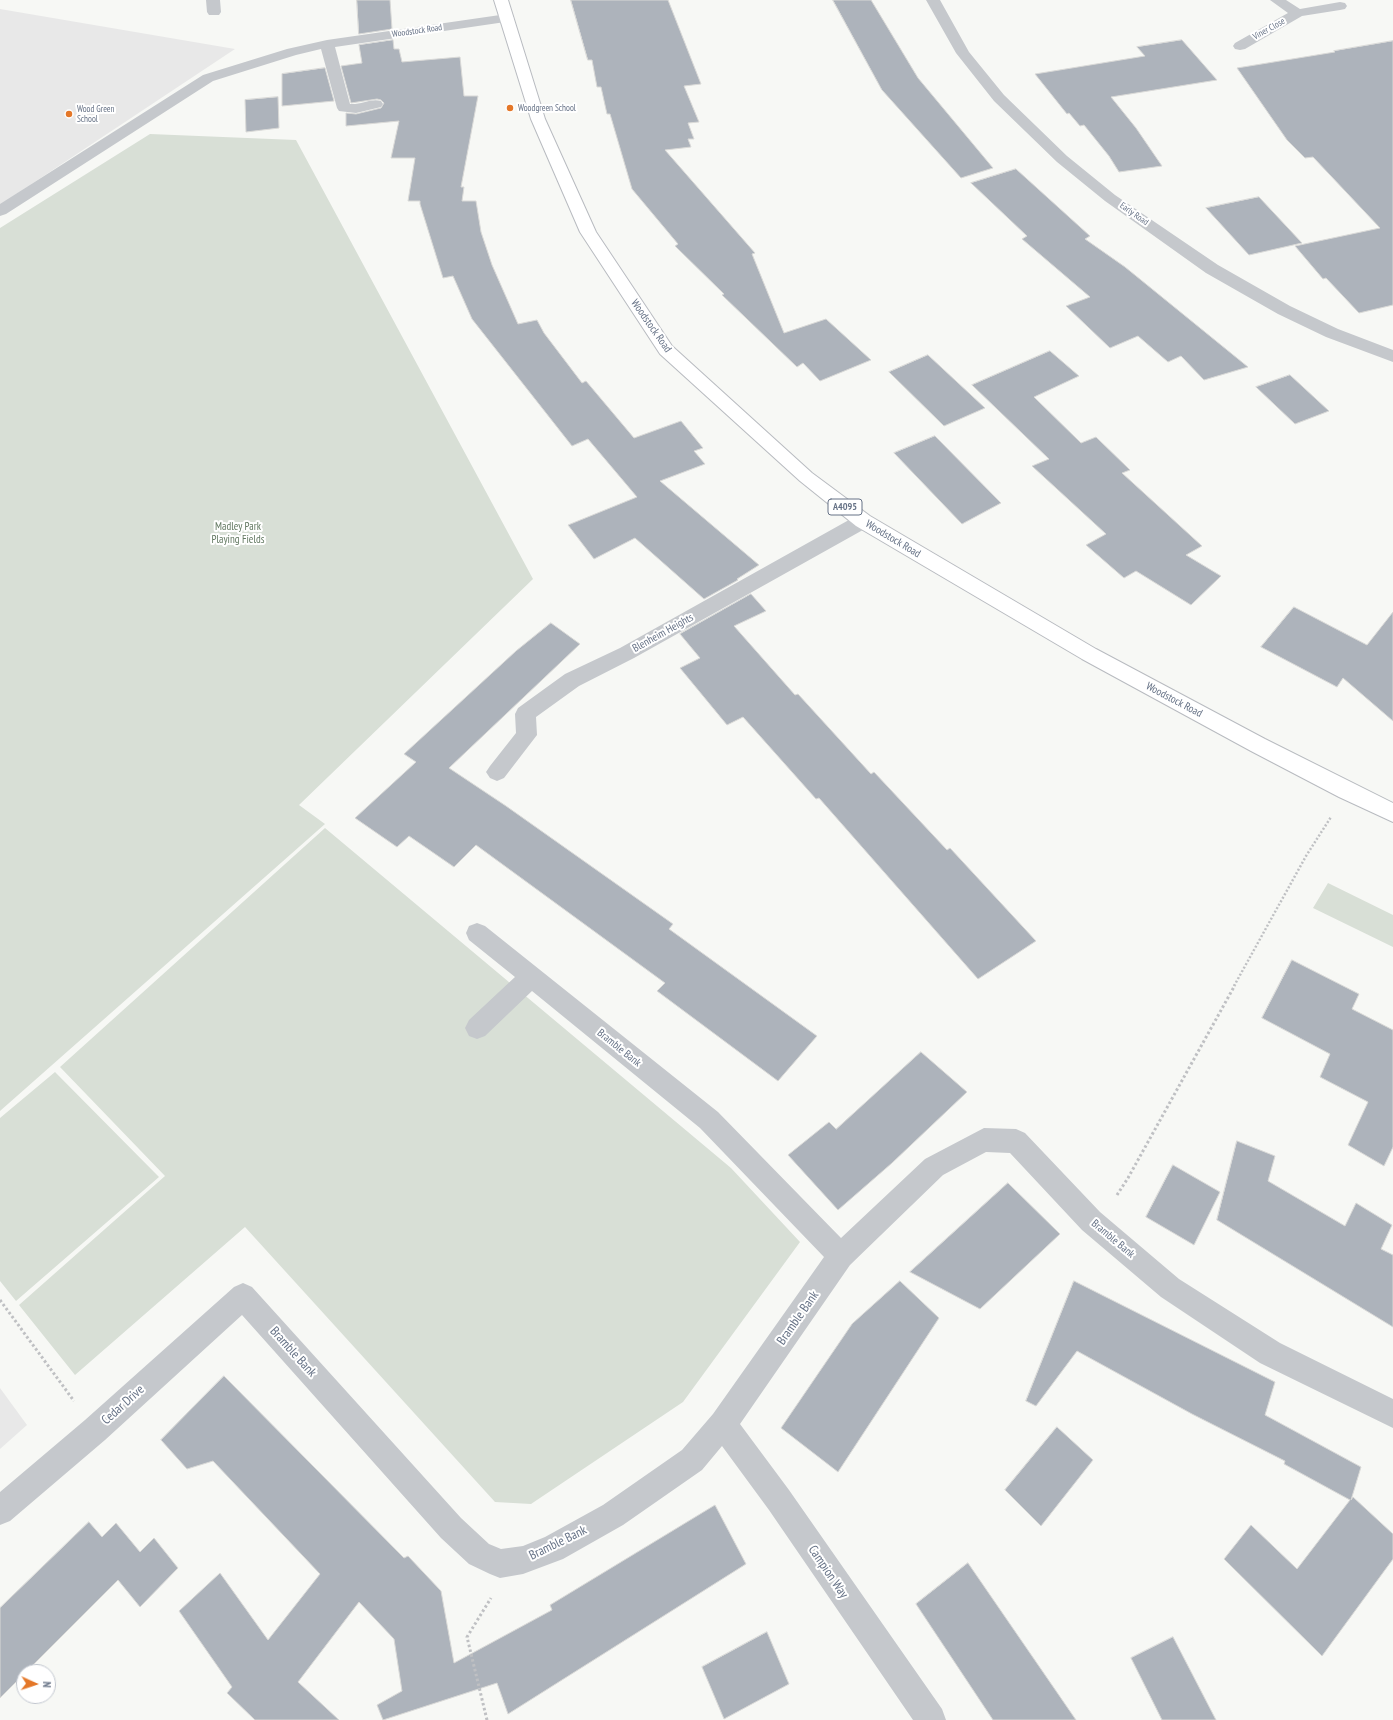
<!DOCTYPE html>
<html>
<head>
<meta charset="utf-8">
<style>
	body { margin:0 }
	#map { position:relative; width:1393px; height:1720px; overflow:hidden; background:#f7f8f5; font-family:"PT Sans Narrow",sans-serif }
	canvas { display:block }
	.north { position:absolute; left:16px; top:1664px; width:40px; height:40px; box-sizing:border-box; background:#fff; border:1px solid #c2c7cf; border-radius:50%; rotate:93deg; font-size:11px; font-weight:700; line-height:16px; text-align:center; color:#667286 }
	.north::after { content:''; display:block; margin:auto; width:14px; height:18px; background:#e47728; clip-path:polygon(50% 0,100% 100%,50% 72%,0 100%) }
</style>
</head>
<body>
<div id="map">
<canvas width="1393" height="1720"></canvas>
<div class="north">N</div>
</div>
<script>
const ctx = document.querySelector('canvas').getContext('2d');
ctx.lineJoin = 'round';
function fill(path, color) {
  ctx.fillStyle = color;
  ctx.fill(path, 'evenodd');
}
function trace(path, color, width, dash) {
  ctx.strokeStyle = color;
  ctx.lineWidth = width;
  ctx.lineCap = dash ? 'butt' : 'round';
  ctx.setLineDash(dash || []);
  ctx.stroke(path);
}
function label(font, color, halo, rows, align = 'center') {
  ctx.font = font + ' "PT Sans Narrow",sans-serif';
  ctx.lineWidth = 4;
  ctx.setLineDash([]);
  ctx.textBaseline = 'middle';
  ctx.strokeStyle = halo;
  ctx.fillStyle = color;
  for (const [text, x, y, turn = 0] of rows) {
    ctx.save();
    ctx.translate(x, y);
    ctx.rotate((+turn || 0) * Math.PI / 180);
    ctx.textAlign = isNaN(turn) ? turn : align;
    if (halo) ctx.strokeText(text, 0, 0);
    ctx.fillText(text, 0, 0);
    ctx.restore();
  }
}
fill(new Path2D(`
	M 0,9 L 235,49 L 0,205 Z
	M 0,1388 L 27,1425 L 0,1449 Z`), '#e8e8e8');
fill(new Path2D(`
	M 150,134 L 296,140 L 533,579 L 299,805 L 325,824 L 0,1111 L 0,228 Z
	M 325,828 L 731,1168 L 800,1242 L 683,1402 L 531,1504 L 495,1502 L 245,1227 L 75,1375 L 19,1305 L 165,1176 L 60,1067 Z
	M 1328,883 L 1393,915 L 1393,947 L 1313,908 Z
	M 55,1072 L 159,1177 L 16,1301 L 0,1281 L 0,1118 Z`), '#d8dfd6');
const building = new Path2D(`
	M 357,0 L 390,0 L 392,29 L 359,34 Z
	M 571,0 L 668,0 L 701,84 L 684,86 L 699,122 L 688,123 L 694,139 L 688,139 L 691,147 L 665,150 L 755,253 L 752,254 L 784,333 L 826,319 L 871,360 L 820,381 L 803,363 L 797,367 L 722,295 L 724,294 L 675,246 L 678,244 L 632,189 L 610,114 L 607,114 L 601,87 L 597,87 L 592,60 L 588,60 Z
	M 833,0 L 871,0 L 918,78 L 993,168 L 961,178 L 882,90 Z
	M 393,40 L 394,49 L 399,49 L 402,62 L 460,57 L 464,96 L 478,96 L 461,187 L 464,187 L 462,201 L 476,201 L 481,232 L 492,265 L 518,324 L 537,320 L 544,333 L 582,383 L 586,381 L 634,438 L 681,421 L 703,448 L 694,451 L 705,464 L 660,481 L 759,565 L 737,579 L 738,580 L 704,599 L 635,538 L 594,559 L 568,525 L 637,497 L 588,439 L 572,446 L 472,319 L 453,276 L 443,278 L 420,204 L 420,201 L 408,201 L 415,158 L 391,158 L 399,121 L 346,126 L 346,113 L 356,114 L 381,108 L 384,103 L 381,100 L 377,99 L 351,103 L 341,66 L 362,63 L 359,45 Z
	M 1182,40 L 1217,80 L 1111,97 L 1136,128 L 1162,166 L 1119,172 L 1109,156 L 1084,125 L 1080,126 L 1069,113 L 1067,114 L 1035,74 L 1145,56 L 1137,47 Z
	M 1393,41 L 1393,305 L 1359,313 L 1326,278 L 1323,279 L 1295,246 L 1380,228 L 1313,157 L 1305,158 L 1287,140 L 1237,68 L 1335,52 L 1334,51 Z
	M 325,68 L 334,101 L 282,106 L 282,74 Z
	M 278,97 L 279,128 L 246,132 L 245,100 Z
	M 1016,169 L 1090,236 L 1085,239 L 1125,267 L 1248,367 L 1204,380 L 1181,356 L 1168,362 L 1138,336 L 1110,348 L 1066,306 L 1090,297 L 1022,239 L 1027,236 L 971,183 Z
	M 1259,197 L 1302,243 L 1249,255 L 1206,208 Z
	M 1050,351 L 1079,376 L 1034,397 L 1081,443 L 1096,437 L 1130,470 L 1122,473 L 1202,546 L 1186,555 L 1221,576 L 1191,605 L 1136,571 L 1124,578 L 1086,545 L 1106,534 L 1032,466 L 1049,459 L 972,385 Z
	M 928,355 L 985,408 L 944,426 L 889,372 Z
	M 1290,375 L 1329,411 L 1295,424 L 1256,387 Z
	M 935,436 L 1001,503 L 962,524 L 894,453 Z
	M 751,594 L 766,611 L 734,626 L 795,695 L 798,694 L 871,774 L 874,772 L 947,850 L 950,848 L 1036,941 L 978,979 L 819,798 L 816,799 L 743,717 L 727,725 L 680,668 L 700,658 L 680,634 Z
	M 1294,607 L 1367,645 L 1393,612 L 1393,721 L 1343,678 L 1337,687 L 1261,647 Z
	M 551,623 L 580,644 L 449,768 L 506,806 L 673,924 L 669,929 L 817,1036 L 778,1081 L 657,991 L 665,983 L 476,845 L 454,867 L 409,836 L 397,847 L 355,818 L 416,762 L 404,754 L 516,651 Z
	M 1292,960 L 1359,994 L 1352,1009 L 1393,1030 L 1393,1147 L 1384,1166 L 1348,1145 L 1368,1102 L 1320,1077 L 1330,1054 L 1262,1018 Z
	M 921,1052 L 967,1092 L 892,1163 L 838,1210 L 788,1155 L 829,1122 L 836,1129 Z
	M 1237,1141 L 1275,1156 L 1268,1181 L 1345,1226 L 1356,1203 L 1392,1225 L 1381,1249 L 1393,1255 L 1393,1327 L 1217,1220 Z
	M 1173,1165 L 1220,1192 L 1194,1245 L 1146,1217 Z
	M 1008,1183 L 1060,1234 L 980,1309 L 910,1272 Z
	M 900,1281 L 939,1318 L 838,1472 L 781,1428 L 852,1324 Z
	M 1074,1281 L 1275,1382 L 1265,1415 L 1361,1467 L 1351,1500 L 1353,1497 L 1393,1534 L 1393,1559 L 1322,1656 L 1224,1559 L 1251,1525 L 1297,1569 L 1350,1500 L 1284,1464 L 1285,1461 L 1192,1414 L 1077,1351 L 1036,1406 L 1026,1401 Z
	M 224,1376 L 404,1558 L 408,1556 L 441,1591 L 454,1663 L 552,1610 L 550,1605 L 715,1505 L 746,1564 L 508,1714 L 497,1683 L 383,1720 L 377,1705 L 402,1691 L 394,1639 L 359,1602 L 298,1682 L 339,1720 L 255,1720 L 227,1693 L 232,1687 L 179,1611 L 220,1573 L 268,1640 L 320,1574 L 213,1461 L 187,1469 L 161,1440 Z
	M 1057,1427 L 1093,1460 L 1041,1526 L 1005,1490 Z
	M 89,1522 L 102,1537 L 116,1523 L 140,1552 L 154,1538 L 178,1568 L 140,1607 L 118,1580 L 26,1672 L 24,1672 L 24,1674 L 0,1698 L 0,1608 Z
	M 968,1563 L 1076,1720 L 993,1720 L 916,1604 Z
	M 767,1632 L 789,1684 L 724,1719 L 702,1667 Z
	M 1173,1637 L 1216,1720 L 1162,1720 L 1131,1658 Z`);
fill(building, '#adb3bb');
trace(building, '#d9d9d7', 1);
const major = new Path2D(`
	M 494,0 L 508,0 L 545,119 L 596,232 L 672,346 L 812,473 L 870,516 L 1096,649 L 1265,739 L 1393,803 L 1393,822 L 1339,797 L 1251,751 L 1082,659 L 856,526 L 800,481 L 660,354 L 580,232 L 531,119 Z`);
trace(major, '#b8bbc0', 2);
trace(new Path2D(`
	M 1234,986 L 1306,856 L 1331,817`), '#bfc0c3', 2.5, [2, 2]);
trace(new Path2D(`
	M 1117,1195 L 1128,1178 L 1235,985
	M 0,1300 L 74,1401
	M 487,1720 L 467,1637 L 491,1598`), '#bfc0c3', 3, [2.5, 2.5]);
fill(new Path2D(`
	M 206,0 L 220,0 L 221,12 L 219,15 L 209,15 L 207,12 Z
	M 926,0 L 940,0 L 969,52 L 1004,95 L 1067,156 L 1115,195 L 1218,265 L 1290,306 L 1338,329 L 1393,350 L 1393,362 L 1326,337 L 1278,314 L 1206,273 L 1105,201 L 1057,162 L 994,101 L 956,53 Z
	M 1270,0 L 1286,0 L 1300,9 L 1340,2 L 1345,3 L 1347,6 L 1345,9 L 1340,10 L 1302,16 L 1245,49 L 1240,50 L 1235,49 L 1233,46 L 1235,43 L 1288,13 Z
	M 507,14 L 512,15 L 514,18 L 512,21 L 335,47 L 350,104 C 361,105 371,98 381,101 L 383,104 L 381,107 L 356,113 L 339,111 L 337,108 L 321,49 L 296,55 L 213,81 L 6,214 L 0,216 L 0,204 L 203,75 L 287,49 L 327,40 Z
	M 863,514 L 870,516 L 872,521 L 870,526 L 634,658 L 579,686 L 536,717 L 537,735 L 504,778 L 497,781 L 490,778 L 486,772 L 490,766 L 516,733 L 515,714 L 518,708 L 565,674 L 620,648 L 856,516 Z
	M 477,923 L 485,926 L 718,1112 L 841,1238 L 925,1159 L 984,1128 L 1016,1129 L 1025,1133 L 1100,1212 L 1179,1279 L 1280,1343 L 1393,1399 L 1393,1428 L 1260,1363 L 1161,1297 L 1082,1230 L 1010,1153 L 986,1152 L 943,1175 L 850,1265 L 740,1424 L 789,1490 L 942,1709 L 946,1720 L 913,1720 L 769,1510 L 722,1446 L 702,1470 L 623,1525 L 563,1559 L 523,1574 L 500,1578 L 490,1574 L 469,1564 L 441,1538 L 242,1315 L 105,1440 L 10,1521 L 0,1525 L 0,1492 L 85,1420 L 234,1287 L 243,1283 L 252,1287 L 461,1518 L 489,1544 L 501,1549 L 523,1546 L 545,1537 L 603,1505 L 682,1450 L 713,1414 L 824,1257 L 700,1128 L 532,991 L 485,1036 L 477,1039 L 469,1036 L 465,1028 L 469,1020 L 515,977 L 469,940 L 466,933 L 469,926 Z`), '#c5c8cc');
fill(major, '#fff');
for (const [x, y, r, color] of [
	[510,108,4,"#e47728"],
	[69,114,4,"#e47728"]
]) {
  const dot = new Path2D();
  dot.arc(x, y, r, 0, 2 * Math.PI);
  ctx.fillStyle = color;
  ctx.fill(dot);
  trace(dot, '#fff', 1.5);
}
label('9px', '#667286', '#fff', [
	["Viner Close",1269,29,-29],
	["Woodstock Road",417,31,-8],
	["Early Road",1134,214,35]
]);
label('9px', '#667286', '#fff', [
	["Woodgreen School",518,108],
	["Wood Green",77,109],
	["School",77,119]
], 'left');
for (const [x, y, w] of [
	[845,507,34]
]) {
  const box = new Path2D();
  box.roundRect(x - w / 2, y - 8, w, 16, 3);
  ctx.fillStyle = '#fff';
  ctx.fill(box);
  trace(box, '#667286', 1);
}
label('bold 10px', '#667286', null, [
	["A4095",845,507]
]);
label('11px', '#667286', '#fff', [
	["Woodstock Road",651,326,55],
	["Woodstock Road",893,539,31],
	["Blenheim Heights",663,633,-29],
	["Woodstock Road",1174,700,28],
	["Bramble Bank",619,1048,39],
	["Bramble Bank",1113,1239,40]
]);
label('11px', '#627861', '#fff', [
	["Madley Park",238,527],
	["Playing Fields",238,540]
]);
label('13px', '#667286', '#fff', [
	["Bramble Bank",798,1318,-55],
	["Bramble Bank",293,1352,48],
	["Cedar Drive",123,1405,-42],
	["Bramble Bank",558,1543,-26],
	["Campion Way",828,1572,56]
]);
</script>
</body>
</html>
